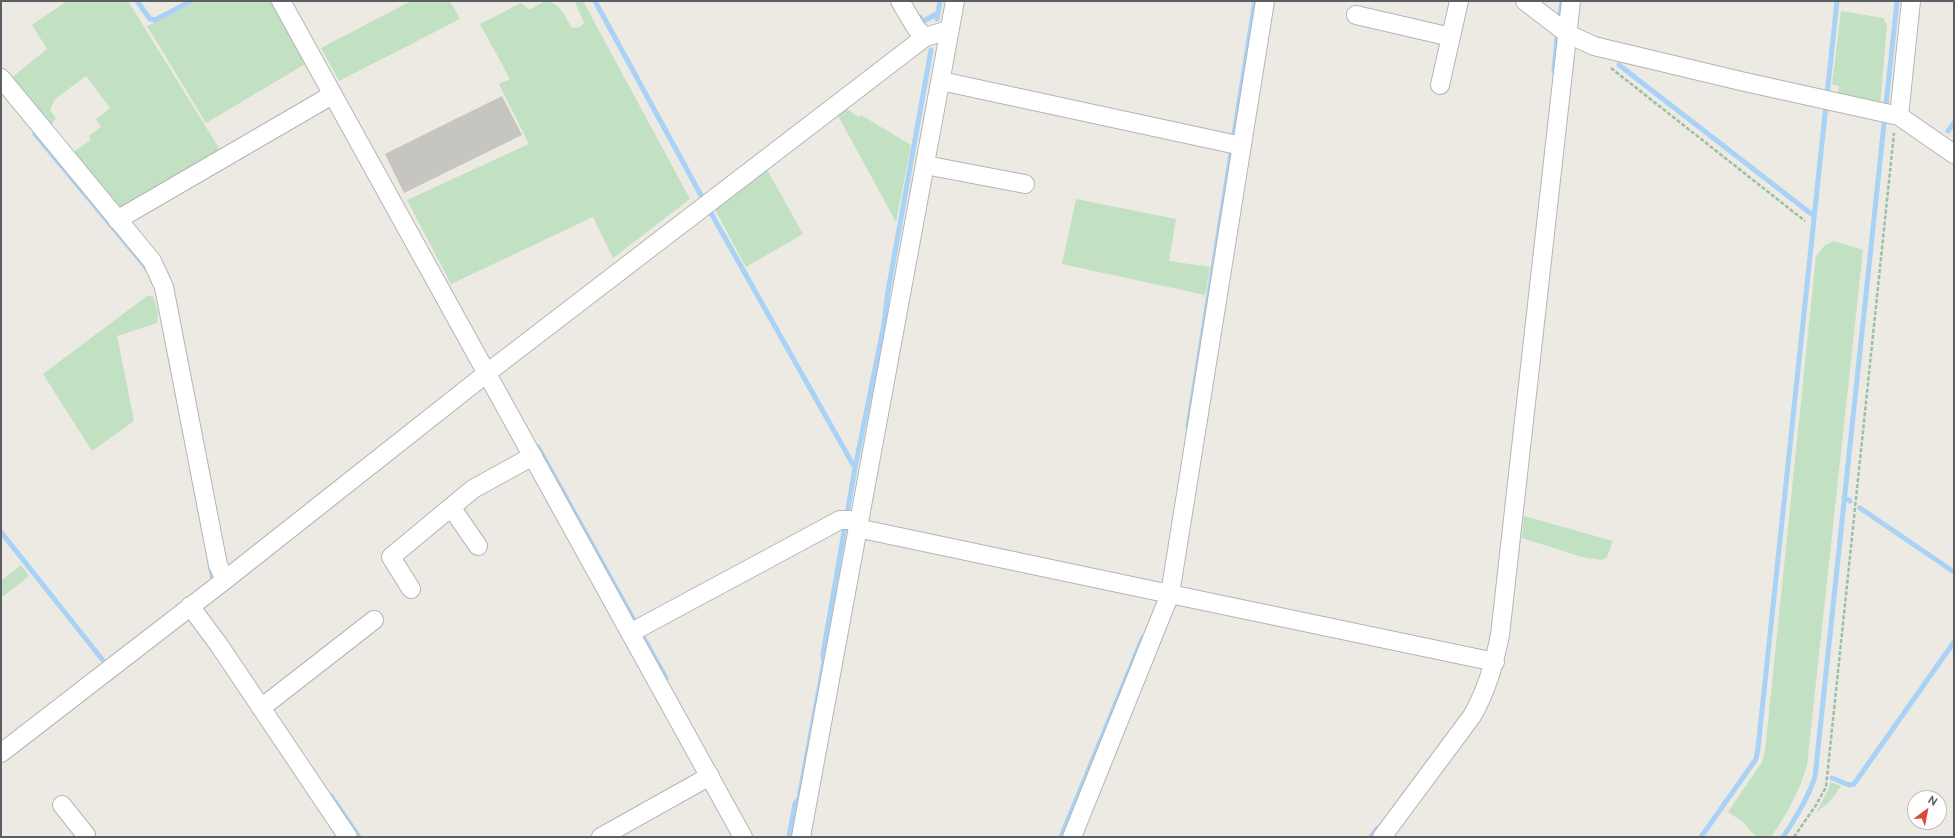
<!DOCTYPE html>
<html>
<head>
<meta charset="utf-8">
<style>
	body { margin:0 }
	#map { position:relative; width:1955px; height:838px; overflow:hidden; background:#eceae2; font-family:"Public Sans",sans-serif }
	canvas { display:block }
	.frame { position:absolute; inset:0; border:2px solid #5b5e62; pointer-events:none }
	.north { position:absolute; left:1907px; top:790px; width:40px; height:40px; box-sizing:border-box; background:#fff; border:1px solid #bdbfc0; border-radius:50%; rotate:32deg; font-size:11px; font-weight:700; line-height:16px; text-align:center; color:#5b5e62 }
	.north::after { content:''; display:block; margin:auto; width:14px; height:18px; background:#d84d3c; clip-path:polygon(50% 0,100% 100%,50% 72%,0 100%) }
</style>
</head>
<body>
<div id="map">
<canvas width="1955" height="838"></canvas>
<div class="frame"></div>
<div class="north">N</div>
</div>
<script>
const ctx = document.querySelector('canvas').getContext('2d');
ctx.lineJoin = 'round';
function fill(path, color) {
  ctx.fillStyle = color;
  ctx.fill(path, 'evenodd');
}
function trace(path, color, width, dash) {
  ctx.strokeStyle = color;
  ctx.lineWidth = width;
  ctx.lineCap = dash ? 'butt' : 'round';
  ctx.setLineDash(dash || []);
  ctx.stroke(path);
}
fill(new Path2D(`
	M 67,1 L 128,1 L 222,153 L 120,214 L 72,153 L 91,140 L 89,136 L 101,127 L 96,119 L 110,108 L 86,76 L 55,99 L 50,110 L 56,118 L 49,128 L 10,79 L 47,49 L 32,25 Z
	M 197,1 L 274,1 L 307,63 L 206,123 L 147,26 Z
	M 411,1 L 450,1 L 460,19 L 339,81 L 321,48 Z
	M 545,1 C 560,1 565,17 572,28 L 580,27 L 584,23 L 575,2 L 583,1 L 690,199 L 613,258 L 593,217 L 451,284 L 407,200 L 529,144 L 499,84 L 510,79 L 480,24 L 521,3 L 529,10 Z
	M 1841,11 L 1883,18 L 1887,25 L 1880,106 L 1838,96 L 1839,86 L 1832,84 Z
	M 843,106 L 858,117 L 861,115 L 911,145 L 896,222 L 836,112 Z
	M 765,166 L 803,234 L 746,267 L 713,206 Z
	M 1076,199 L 1176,219 L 1169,261 L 1210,267 L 1205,295 L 1062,264 Z
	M 1834,241 L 1863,250 L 1807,765 C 1799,792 1787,814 1771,837 L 1756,837 L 1743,822 L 1728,812 L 1762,762 L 1765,751 L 1816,256 L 1825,245 Z
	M 147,296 L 153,296 L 158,312 L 157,323 L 117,336 L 134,421 L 92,451 L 43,374 Z
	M 1524,516 L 1613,541 L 1607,557 L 1602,560 L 1582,557 L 1522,538 Z
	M 21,565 L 29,576 L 1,598 L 1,581 Z
	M 1830,782 L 1841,786 L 1831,800 L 1816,813 L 1829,788 Z`), '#c1e1c2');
trace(new Path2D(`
	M 137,1 L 150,19 L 155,20 L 191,1
	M 595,1 L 703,199 L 855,468
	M 920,17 L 922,22 L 938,13
	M 937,19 L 940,1
	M 1559,20 L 1562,1
	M 1619,65 L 1814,216
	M 1554,71 L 1557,38
	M 1948,131 L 1954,123
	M 35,134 L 149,271
	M 1188,427 L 1255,1
	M 538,447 L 666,678
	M 1844,497 L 1850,501
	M 1860,508 L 1954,572
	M 1,532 L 105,663
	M 210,564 L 213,580
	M 1832,778 L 1849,785 L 1854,784 L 1954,642
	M 331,796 L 359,837
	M 789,837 L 795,804 L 799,798 L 824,662 L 823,654 L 855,468 L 884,324 L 888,291 L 931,50
	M 1061,837 L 1143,637
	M 1371,837 L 1377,829
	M 1701,837 L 1756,759 L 1758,748 L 1837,1
	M 1783,837 C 1796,818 1807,800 1815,777 L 1897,1`), '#a8d2f6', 5);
fill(new Path2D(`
	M 502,96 L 522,135 L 404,193 L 385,154 Z`), '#c7c5c0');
const street = new Path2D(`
	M 281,1 L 743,837
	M 900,1 L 916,28 L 925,37
	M 1265,1 L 1170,594 L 1495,662
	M 1525,1 L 1568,34 L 1594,46 L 1745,82 L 1899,116 L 1954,154
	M 1356,15 L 1451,37
	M 1,78 L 152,261 L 164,287 L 218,565 L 225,580
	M 941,81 L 1242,146
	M 1440,85 L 1459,1
	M 1899,116 L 1911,1
	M 925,165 L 1025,184
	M 117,220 L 332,95
	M 451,507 L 478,546
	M 857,528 L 1170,594 L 1072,837
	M 411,589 L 391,557 L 473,489 L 533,456
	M 190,606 L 219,645 L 348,837
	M 630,633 L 840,520 L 859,520
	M 261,708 L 374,620
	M 1,753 L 225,580 L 487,373 L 925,37 L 949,30
	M 62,805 L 86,835 L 84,837
	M 601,837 L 710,776
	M 801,837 L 955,1
	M 1382,837 L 1472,716 C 1487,690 1494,664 1500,635 L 1571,1`);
trace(street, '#b3b5b8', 20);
trace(new Path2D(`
	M 1611,68 L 1805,221
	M 1794,837 L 1816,805 L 1826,787 L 1894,133`), '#99bfa5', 2.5, [4, 2]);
trace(street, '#fff', 18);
</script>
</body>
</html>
